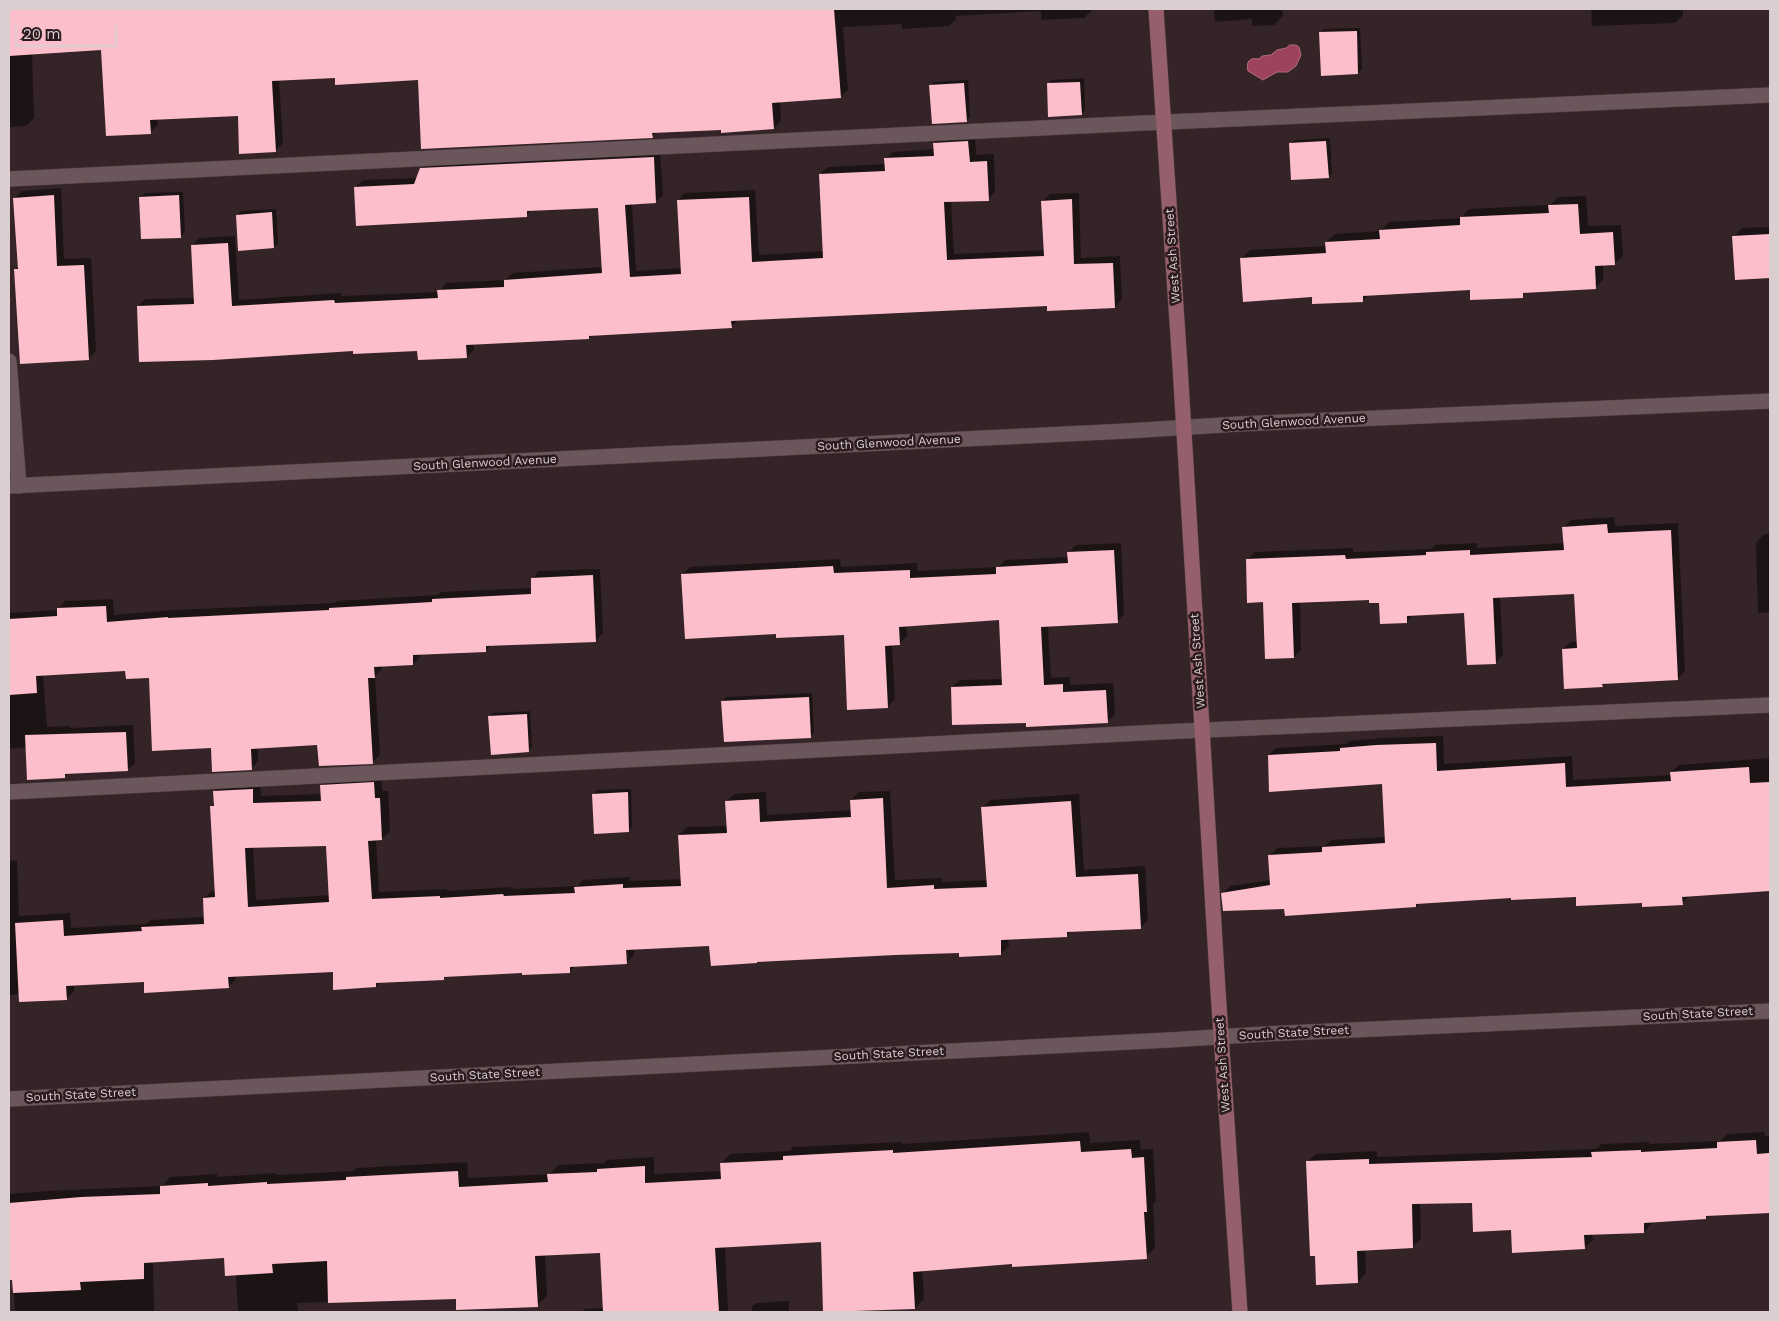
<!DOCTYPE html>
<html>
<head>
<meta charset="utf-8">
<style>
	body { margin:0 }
	#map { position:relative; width:1779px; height:1321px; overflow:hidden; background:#352427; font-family:"Work Sans",sans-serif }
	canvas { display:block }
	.frame { position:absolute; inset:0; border:10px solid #daced0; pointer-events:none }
	.scale { position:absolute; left:15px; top:25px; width:102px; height:22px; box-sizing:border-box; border:2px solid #daced0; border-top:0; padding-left:6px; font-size:15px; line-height:18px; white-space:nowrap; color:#daced0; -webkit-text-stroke:4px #2b1a1e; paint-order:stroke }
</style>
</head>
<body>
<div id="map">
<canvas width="1779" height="1321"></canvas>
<div class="frame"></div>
<div class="scale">20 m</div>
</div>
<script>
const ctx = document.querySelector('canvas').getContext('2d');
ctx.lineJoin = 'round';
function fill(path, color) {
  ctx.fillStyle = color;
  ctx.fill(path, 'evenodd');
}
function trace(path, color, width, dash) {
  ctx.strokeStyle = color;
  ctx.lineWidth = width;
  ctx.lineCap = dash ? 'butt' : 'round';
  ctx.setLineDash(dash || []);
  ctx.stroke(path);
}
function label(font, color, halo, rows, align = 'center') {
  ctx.font = font + ' "Work Sans",sans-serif';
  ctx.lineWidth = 5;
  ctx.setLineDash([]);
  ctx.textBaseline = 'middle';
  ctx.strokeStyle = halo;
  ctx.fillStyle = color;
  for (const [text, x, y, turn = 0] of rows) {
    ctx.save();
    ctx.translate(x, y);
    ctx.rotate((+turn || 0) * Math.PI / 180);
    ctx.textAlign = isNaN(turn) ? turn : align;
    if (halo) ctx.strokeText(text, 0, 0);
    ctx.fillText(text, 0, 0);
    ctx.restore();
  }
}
const water = new Path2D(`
	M 1290,45 L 1296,45 L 1299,47 L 1301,55 L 1296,66 L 1288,72 L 1277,72 L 1263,80 L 1248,71 C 1246,62 1249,57 1259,59 L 1262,56 L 1271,55 L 1277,50 L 1286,48 Z`);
fill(water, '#9e435c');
trace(water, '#b06d7f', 1);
fill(new Path2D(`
	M 9,9 L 1091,9 L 1091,11 L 1084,18 L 1041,20 L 1041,11 L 956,16 L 956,19 L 949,26 L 902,29 L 902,24 L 843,27 L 848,90 L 840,97 L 780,101 L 781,121 L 774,128 L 657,131 L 652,137 L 419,79 L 336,77 L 279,79 L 283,143 L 275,151 L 239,115 L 157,119 L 158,125 L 150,132 L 102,49 L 32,53 L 34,118 L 26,126 L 9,127 Z
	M 1214,9 L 1282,9 L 1283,16 L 1274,25 L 1252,26 L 1252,19 L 1215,22 Z
	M 1591,9 L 1683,9 L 1683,15 L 1675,23 L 1592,26 Z
	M 1360,28 L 1362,69 L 1358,73 L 1320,33 L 1324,29 Z
	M 1084,78 L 1085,110 L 1081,114 L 1048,84 L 1052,80 Z
	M 968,80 L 970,117 L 966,121 L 930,86 L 934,82 Z
	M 975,134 L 976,155 L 994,154 L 995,192 L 988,199 L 951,201 L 954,254 L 1045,250 L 1043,201 L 1050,194 L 1079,193 L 1081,258 L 1120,256 L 1122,299 L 1115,307 L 1048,304 L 738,320 L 731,327 L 592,335 L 589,338 L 473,343 L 474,350 L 466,357 L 418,350 L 354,350 L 138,306 L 145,299 L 195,298 L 192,246 L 199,238 L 235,236 L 239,300 L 341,293 L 341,296 L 439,292 L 446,283 L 505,280 L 513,273 L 603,267 L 599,207 L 533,209 L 526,215 L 356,187 L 363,180 L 417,178 L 421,169 L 428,161 L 660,150 L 663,195 L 655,202 L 632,203 L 636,271 L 682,268 L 678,200 L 685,193 L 755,190 L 759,255 L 824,251 L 820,174 L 828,167 L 886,164 L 885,159 L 893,152 L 935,149 L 934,143 L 941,136 Z
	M 1330,138 L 1332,173 L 1328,177 L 1291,143 L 1295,140 Z
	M 61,188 L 64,259 L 91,258 L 96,351 L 89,358 L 15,269 L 19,266 L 15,198 L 22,191 Z
	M 183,192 L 185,232 L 181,236 L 141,197 L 145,193 Z
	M 1586,196 L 1588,226 L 1621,225 L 1623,256 L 1614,264 L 1603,265 L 1603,280 L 1595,288 L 1528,291 L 1522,296 L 1471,289 L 1369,294 L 1363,301 L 1313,296 L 1241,259 L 1250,250 L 1326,246 L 1326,242 L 1335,234 L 1380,231 L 1389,222 L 1461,218 L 1469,209 L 1550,205 L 1558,197 Z
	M 276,209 L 278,243 L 274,247 L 239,249 L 237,215 L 241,211 Z
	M 1770,227 L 1770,277 L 1736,279 L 1733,237 L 1742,228 Z
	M 1614,517 L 1615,526 L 1678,523 L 1685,671 L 1678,679 L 1606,682 L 1602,686 L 1563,649 L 1571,642 L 1578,642 L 1576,593 L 1500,597 L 1503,655 L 1495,663 L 1465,611 L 1414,614 L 1407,622 L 1380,601 L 1370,598 L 1300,601 L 1301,650 L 1294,657 L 1265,601 L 1247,560 L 1255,552 L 1353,548 L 1353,552 L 1432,549 L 1435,545 L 1477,543 L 1477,548 L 1565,543 L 1564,527 L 1571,520 Z
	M 1764,534 L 1770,534 L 1770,612 L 1758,613 L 1756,543 Z
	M 1121,543 L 1124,614 L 1117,622 L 1048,626 L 1051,678 L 1070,677 L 1070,685 L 1113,683 L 1115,714 L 1107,722 L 1027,722 L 952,687 L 960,680 L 1003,679 L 1000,619 L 906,625 L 907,636 L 899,644 L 892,644 L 895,699 L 887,707 L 846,634 L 777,633 L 683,574 L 690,567 L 840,559 L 841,567 L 917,563 L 917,571 L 998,567 L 1005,560 L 1069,557 L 1068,553 L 1076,545 Z
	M 600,569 L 603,633 L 596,641 L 491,645 L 485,651 L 420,654 L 420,657 L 413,664 L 382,666 L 382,669 L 375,676 L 380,755 L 372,762 L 319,743 L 258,747 L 258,761 L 251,769 L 212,747 L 150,676 L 127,669 L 43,674 L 47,727 L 70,726 L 70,728 L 133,725 L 135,763 L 127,770 L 69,773 L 64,777 L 27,747 L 9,749 L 9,613 L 58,610 L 65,601 L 113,599 L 114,615 L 175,610 L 335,603 L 337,601 L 438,595 L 441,592 L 532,588 L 532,579 L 539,571 Z
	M 812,693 L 814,733 L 810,737 L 723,701 L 726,697 Z
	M 530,711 L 532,747 L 528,751 L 489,717 L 493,713 Z
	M 1443,736 L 1444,764 L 1572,756 L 1573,780 L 1671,775 L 1671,772 L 1679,765 L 1770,758 L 1770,891 L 1690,895 L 1682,903 L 1577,895 L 1512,896 L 1420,902 L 1416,906 L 1285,908 L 1223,894 L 1230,886 L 1271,880 L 1269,856 L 1277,848 L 1325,846 L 1331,840 L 1386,837 L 1384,783 L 1269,755 L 1276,748 L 1346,744 L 1349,741 L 1384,738 Z
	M 381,775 L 382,791 L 388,791 L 390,831 L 382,839 L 376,839 L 379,892 L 447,889 L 447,891 L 511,887 L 511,889 L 578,886 L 583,880 L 630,877 L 630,881 L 682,879 L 679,835 L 687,827 L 728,826 L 727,801 L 734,794 L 766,792 L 767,815 L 852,810 L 851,800 L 859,792 L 890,791 L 895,880 L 941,878 L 942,882 L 988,880 L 983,807 L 991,800 L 1079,794 L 1084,870 L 1145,866 L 1148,920 L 1140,928 L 1071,931 L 1066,936 L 1008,939 L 1009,946 L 1001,954 L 711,945 L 634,949 L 634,955 L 626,963 L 575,966 L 569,972 L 523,971 L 446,976 L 443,979 L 380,982 L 376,986 L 334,970 L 236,976 L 236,979 L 228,987 L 145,981 L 74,985 L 74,991 L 66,999 L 20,994 L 9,995 L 9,861 L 17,860 L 19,916 L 70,913 L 71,928 L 146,924 L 151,920 L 205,917 L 204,898 L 212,891 L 216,890 L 211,807 L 215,802 L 215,791 L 222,783 L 260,782 L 261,796 L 322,794 L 321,786 L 329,778 ZM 327,844 L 330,895 L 256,900 L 253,847 ZM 624,944 L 627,944 L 628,958 L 625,958 Z
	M 631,789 L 632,827 L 628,831 L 594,794 L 597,790 Z
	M 1089,1132 L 1090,1143 L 1140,1140 L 1141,1150 L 1153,1149 L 1156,1201 L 1153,1204 L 1155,1248 L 1146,1257 L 1013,1263 L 922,1270 L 924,1299 L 915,1308 L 822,1241 L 725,1246 L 728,1312 L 582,1312 L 585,1309 L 604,1308 L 601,1251 L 545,1255 L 547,1296 L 537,1305 L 457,1298 L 297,1303 L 298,1312 L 238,1312 L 236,1274 L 225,1257 L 153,1262 L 154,1312 L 15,1312 L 13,1278 L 9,1278 L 9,1194 L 48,1191 L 162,1186 L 170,1177 L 217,1174 L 217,1177 L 276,1173 L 276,1175 L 353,1171 L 357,1168 L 467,1162 L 468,1178 L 550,1174 L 558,1165 L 604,1163 L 607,1160 L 654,1157 L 654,1174 L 721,1171 L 721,1164 L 730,1154 L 790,1151 L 793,1147 L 902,1142 L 902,1144 Z
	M 1764,1132 L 1765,1136 L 1770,1136 L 1770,1212 L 1709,1215 L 1706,1218 L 1652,1221 L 1652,1223 L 1644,1232 L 1592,1234 L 1593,1240 L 1584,1248 L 1512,1229 L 1473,1202 L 1420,1203 L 1421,1239 L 1412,1247 L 1365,1250 L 1366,1273 L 1358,1282 L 1307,1162 L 1316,1154 L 1377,1151 L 1377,1157 L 1596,1149 L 1601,1144 L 1649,1142 L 1649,1144 L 1720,1141 L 1727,1134 Z
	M 789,1301 L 789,1312 L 752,1312 L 752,1307 L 756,1303 Z`), '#0007');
fill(new Path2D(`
	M 9,9 L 834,9 L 841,98 L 772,103 L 774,129 L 721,133 L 721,130 L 652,133 L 653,138 L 421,149 L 418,80 L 335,85 L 335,78 L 272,81 L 276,152 L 239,154 L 238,116 L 150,120 L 151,134 L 106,136 L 101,50 L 9,56 Z
	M 1357,31 L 1358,74 L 1321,76 L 1319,32 Z
	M 1080,82 L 1082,115 L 1048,117 L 1047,83 Z
	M 964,83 L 967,122 L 932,124 L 929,85 Z
	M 968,141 L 970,162 L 987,161 L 989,201 L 944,202 L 947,260 L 1044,256 L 1041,201 L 1072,199 L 1074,264 L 1113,263 L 1115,308 L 1047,311 L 1047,306 L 731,321 L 732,328 L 589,336 L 589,339 L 466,345 L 467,358 L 418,360 L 417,351 L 353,354 L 353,351 L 213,360 L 139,362 L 137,306 L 194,304 L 191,245 L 228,243 L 232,306 L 334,300 L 335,303 L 438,298 L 437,290 L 504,287 L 504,280 L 602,273 L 598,208 L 527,211 L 527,217 L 356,226 L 354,187 L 414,184 L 420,168 L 654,157 L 656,203 L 625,205 L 630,277 L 681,274 L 677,200 L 749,197 L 752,262 L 823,258 L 819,174 L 885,171 L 884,158 L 934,156 L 933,143 Z
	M 1326,141 L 1329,178 L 1291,180 L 1289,143 Z
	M 54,195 L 57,266 L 84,265 L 89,360 L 20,364 L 14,269 L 18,269 L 13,198 Z
	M 179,195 L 181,238 L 141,239 L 139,197 Z
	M 1578,204 L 1580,234 L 1613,232 L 1615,265 L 1595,266 L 1596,289 L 1523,293 L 1523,298 L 1470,300 L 1470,290 L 1363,296 L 1363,302 L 1312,304 L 1312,297 L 1243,302 L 1240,258 L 1326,253 L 1325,242 L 1380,239 L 1379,230 L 1460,225 L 1460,217 L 1549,213 L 1548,205 Z
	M 272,212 L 274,248 L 238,251 L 236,215 Z
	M 1770,234 L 1770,278 L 1735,280 L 1732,236 Z
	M 1607,524 L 1608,533 L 1671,530 L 1678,680 L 1602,684 L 1603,687 L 1564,689 L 1562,649 L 1577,648 L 1574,594 L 1493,598 L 1496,664 L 1467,665 L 1464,613 L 1407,616 L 1407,623 L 1380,624 L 1379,603 L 1369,603 L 1369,600 L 1292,603 L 1294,658 L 1265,659 L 1263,602 L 1247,603 L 1246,559 L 1345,555 L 1346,559 L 1426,555 L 1426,552 L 1470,550 L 1470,555 L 1564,550 L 1562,527 Z
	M 1114,550 L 1118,623 L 1041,627 L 1044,685 L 1063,684 L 1063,692 L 1106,690 L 1108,723 L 1026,727 L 1026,723 L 952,725 L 951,687 L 1002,685 L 999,620 L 899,627 L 900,645 L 885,646 L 888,708 L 847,710 L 844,635 L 776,638 L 776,634 L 685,639 L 681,574 L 833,566 L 834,573 L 910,570 L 910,578 L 996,574 L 996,567 L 1068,563 L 1067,552 Z
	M 593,575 L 596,642 L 486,646 L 486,652 L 413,655 L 413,665 L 374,667 L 375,678 L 368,678 L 373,764 L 319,766 L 317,745 L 251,749 L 252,770 L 212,772 L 211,748 L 152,751 L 149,678 L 126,679 L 125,671 L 36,676 L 37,693 L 9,695 L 9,619 L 57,616 L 57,608 L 106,606 L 107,622 L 168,617 L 168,618 L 329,610 L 329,608 L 432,602 L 432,599 L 531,594 L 531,578 Z
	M 809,697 L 811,738 L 724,742 L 721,701 Z
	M 527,714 L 529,752 L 491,755 L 488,716 Z
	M 126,732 L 128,771 L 65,774 L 65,778 L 27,780 L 25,735 Z
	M 1436,743 L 1437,771 L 1565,763 L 1566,787 L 1671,781 L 1670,772 L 1749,767 L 1750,783 L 1770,782 L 1770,891 L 1682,897 L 1683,905 L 1642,907 L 1642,903 L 1576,906 L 1576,897 L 1511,900 L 1511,898 L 1416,904 L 1416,907 L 1285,916 L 1284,909 L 1223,911 L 1221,893 L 1270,885 L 1268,855 L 1322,852 L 1322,847 L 1385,843 L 1382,784 L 1269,792 L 1268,755 L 1340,751 L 1340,748 L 1376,745 Z
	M 374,782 L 375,798 L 380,798 L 382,840 L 368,841 L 372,899 L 440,896 L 440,898 L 503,894 L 504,896 L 575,893 L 574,887 L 623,884 L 623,888 L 681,886 L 678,835 L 727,833 L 725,801 L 759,799 L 760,822 L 851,817 L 850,800 L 883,798 L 887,888 L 934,885 L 934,889 L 987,887 L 981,807 L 1071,801 L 1076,877 L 1138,874 L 1141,929 L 1067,932 L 1067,937 L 1001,940 L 1001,955 L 959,957 L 959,953 L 895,955 L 757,962 L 757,963 L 711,966 L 709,946 L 626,950 L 627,964 L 570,967 L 570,973 L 522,975 L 522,973 L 444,977 L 444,980 L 376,983 L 376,987 L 333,990 L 333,972 L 228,977 L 229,988 L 144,993 L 144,982 L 66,986 L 67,1000 L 19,1002 L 15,923 L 63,920 L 64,936 L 142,931 L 141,927 L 204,924 L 203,898 L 215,897 L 210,806 L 214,806 L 213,791 L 253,789 L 253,803 L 321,801 L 320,785 ZM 326,846 L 329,902 L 248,907 L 245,848 Z
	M 628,792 L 629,832 L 594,834 L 592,794 Z
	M 1756,1140 L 1757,1154 L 1769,1153 L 1770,1213 L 1706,1216 L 1706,1219 L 1644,1223 L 1644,1233 L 1584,1235 L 1585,1249 L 1512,1253 L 1511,1230 L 1473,1232 L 1472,1203 L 1412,1204 L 1413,1248 L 1357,1251 L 1358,1283 L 1316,1285 L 1315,1256 L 1310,1256 L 1306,1161 L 1369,1159 L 1369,1164 L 1592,1157 L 1591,1152 L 1641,1150 L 1641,1152 L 1717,1148 L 1717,1142 Z
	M 1080,1141 L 1081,1152 L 1131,1149 L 1132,1158 L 1144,1157 L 1147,1212 L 1144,1212 L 1147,1259 L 1012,1267 L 1012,1264 L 913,1272 L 915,1309 L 823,1312 L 821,1242 L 715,1248 L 719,1312 L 603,1312 L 600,1253 L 535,1256 L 538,1307 L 456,1310 L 456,1299 L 328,1303 L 327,1261 L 272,1264 L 273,1273 L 225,1276 L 224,1258 L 144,1263 L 144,1279 L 80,1282 L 81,1290 L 13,1293 L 12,1280 L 9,1280 L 9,1203 L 81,1197 L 160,1194 L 160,1186 L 208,1183 L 208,1186 L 267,1182 L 267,1184 L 346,1180 L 346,1177 L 458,1171 L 459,1187 L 548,1182 L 547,1174 L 597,1172 L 597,1169 L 645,1166 L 645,1183 L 721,1179 L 720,1163 L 783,1160 L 783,1156 L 893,1150 L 893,1153 Z`), '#fdbecb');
const lane = new Path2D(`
	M 9,179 L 1123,124 L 1770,95
	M 9,361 L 19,486
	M 9,792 L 1161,732 L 1770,705`);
const street = new Path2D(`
	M 9,486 L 1127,431 L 1239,424 L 1770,401
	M 9,1099 L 1169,1040 L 1265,1034 L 1770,1011`);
const secondary = new Path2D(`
	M 1156,9 L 1180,366 L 1218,991 L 1240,1312`);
trace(lane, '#4d3f42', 16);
trace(street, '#4d3f42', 16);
trace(secondary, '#4d3f42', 16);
trace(lane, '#6b575b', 15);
trace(street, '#6b575b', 15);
trace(secondary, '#955f6d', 15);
label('12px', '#daced0', '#2b1a1e', [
	["West Ash Street",1173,256,-94],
	["South Glenwood Avenue",1294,422,-3],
	["South Glenwood Avenue",889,443,-3],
	["South Glenwood Avenue",485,463,-3],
	["West Ash Street",1198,661,-94],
	["South State Street",1698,1014,-3],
	["South State Street",1294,1033,-3],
	["South State Street",889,1054,-3],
	["West Ash Street",1223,1065,-94],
	["South State Street",485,1075,-3],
	["South State Street",81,1095,-3]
]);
</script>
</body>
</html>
